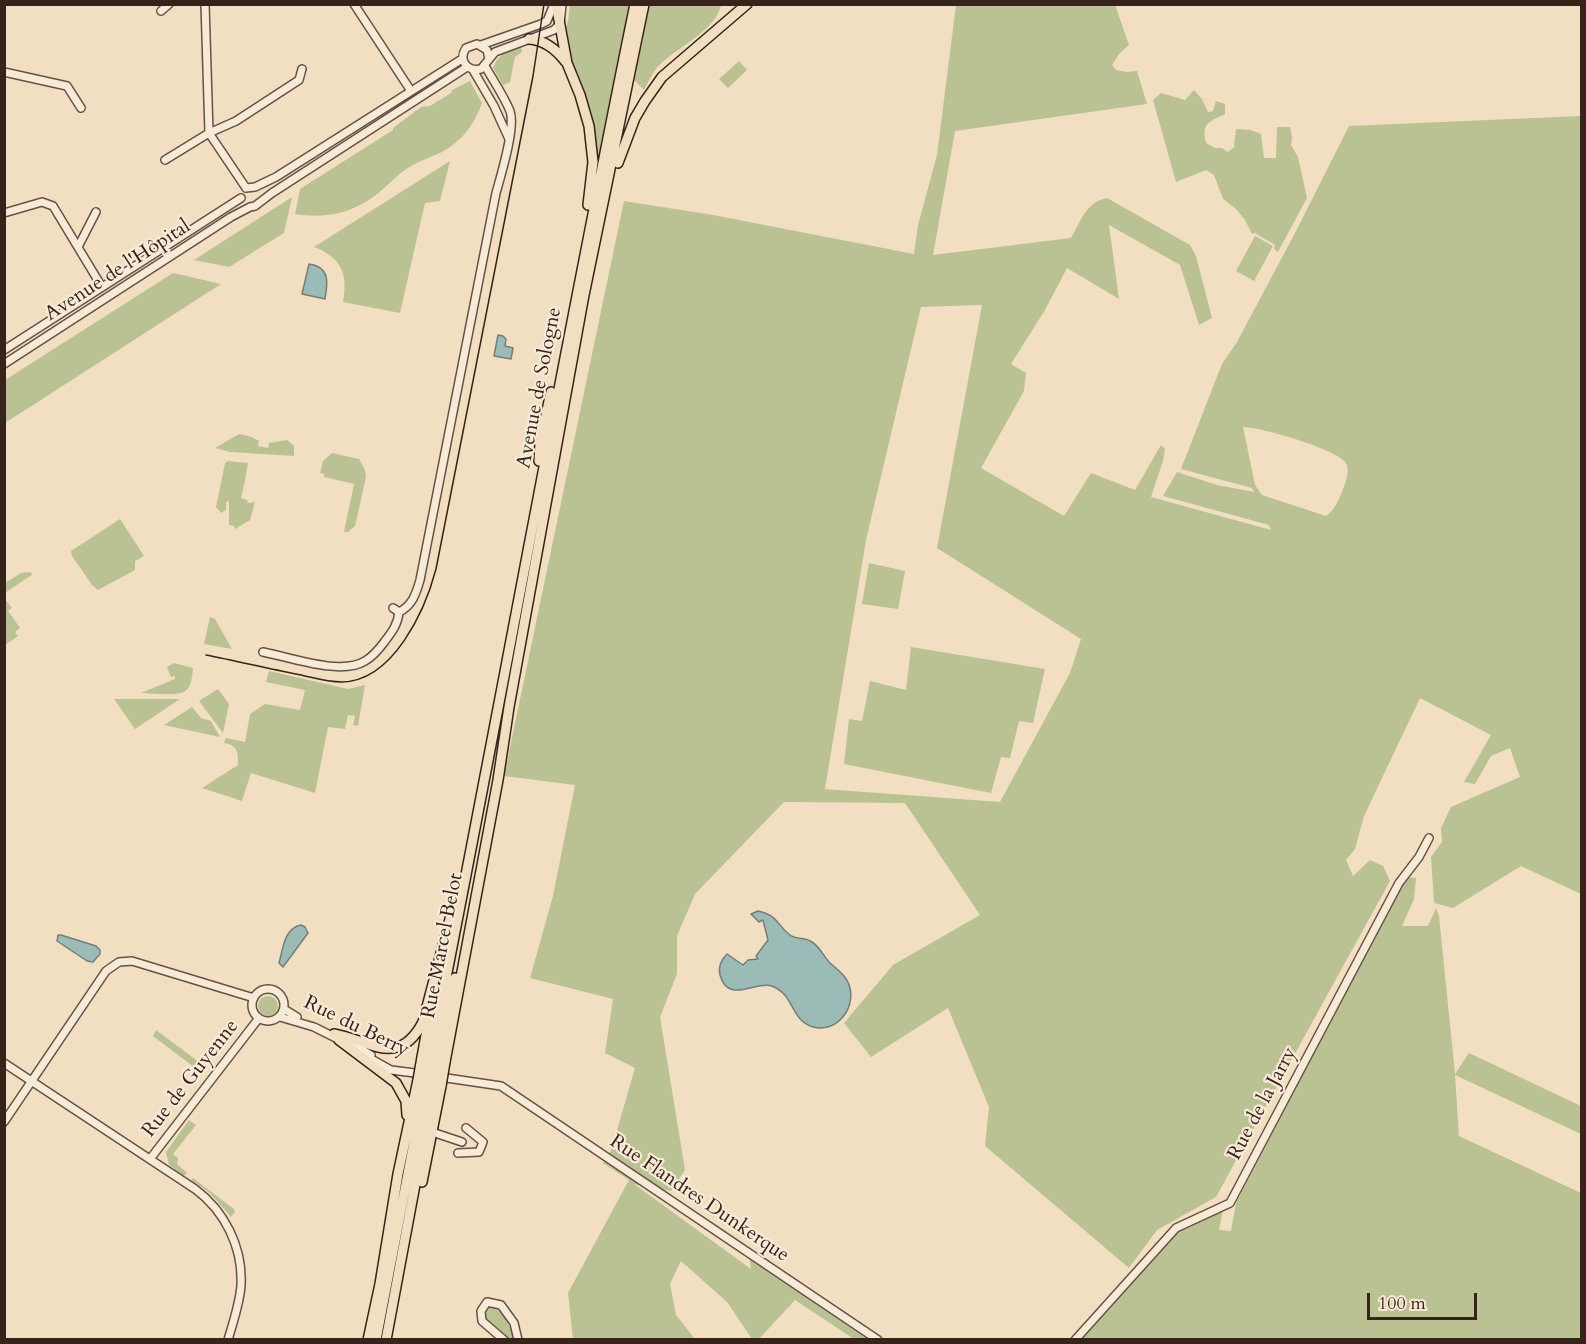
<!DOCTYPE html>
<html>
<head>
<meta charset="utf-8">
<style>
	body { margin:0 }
	#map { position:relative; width:1586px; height:1344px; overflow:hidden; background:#f2dfc1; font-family:Cardo,serif }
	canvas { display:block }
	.frame { position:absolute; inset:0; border:6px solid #38231a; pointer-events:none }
	.scale { position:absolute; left:1367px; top:1293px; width:110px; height:27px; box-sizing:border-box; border:3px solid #38231a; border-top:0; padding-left:8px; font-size:18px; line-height:21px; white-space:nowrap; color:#38231a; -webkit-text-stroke:4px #f7ead7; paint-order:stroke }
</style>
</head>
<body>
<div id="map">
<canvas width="1586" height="1344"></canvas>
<div class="frame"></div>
<div class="scale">100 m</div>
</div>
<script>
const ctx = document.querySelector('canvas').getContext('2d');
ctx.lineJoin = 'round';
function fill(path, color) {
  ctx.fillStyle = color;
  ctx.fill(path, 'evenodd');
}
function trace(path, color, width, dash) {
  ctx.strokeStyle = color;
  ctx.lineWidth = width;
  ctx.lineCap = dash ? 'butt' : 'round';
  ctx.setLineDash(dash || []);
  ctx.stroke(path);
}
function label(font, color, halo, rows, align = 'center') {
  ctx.font = font + ' Cardo,serif';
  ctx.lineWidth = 4.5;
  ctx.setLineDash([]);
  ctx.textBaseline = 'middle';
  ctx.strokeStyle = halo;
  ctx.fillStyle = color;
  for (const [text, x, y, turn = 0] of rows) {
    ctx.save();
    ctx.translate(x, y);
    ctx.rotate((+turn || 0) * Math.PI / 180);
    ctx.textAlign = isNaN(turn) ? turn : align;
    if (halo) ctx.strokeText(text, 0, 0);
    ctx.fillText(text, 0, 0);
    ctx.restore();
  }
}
fill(new Path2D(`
	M 570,5 L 629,5 L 598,163 L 592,115 L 571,60 L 564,34 L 568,21 Z
	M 649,5 L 721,5 C 716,32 672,49 656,69 C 651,75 648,83 644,90 L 632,78 L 643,39 Z
	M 956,5 L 1115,5 L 1129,45 L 1119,54 L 1112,65 L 1116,70 L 1127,72 L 1137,71 L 1147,104 L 955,131 L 933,255 L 1071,238 C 1081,221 1086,202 1107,198 L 1190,245 L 1196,256 L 1212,318 L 1199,325 L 1180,265 L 1109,225 L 1119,299 L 1067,268 L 1045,310 L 1011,364 L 1026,373 L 1024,391 L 981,468 L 1064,516 L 1091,473 L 1135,490 L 1161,445 L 1165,449 L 1163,461 L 1151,497 L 1271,530 L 1269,525 L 1163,496 L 1177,472 L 1217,485 L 1254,492 L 1252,488 L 1181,469 L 1222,364 L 1237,342 L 1295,233 L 1349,126 L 1581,116 L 1581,894 L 1521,866 L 1453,908 L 1434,903 L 1431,857 L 1442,842 L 1441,828 L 1451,807 L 1520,777 L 1510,748 L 1491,756 L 1475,784 L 1464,782 L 1491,735 L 1420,698 L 1364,816 L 1355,849 L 1346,860 L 1353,876 L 1370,860 L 1383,866 L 1390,881 L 1216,1197 L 1157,1230 L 1129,1268 L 985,1146 L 989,1107 L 948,1008 L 871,1057 L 844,1023 L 893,965 L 980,915 L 905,803 L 784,802 L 695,894 L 677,936 L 677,974 L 660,1017 L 685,1170 L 671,1191 L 634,1184 L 751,1269 L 749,1256 L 871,1339 L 854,1339 L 795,1300 L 759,1339 L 752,1339 L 727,1302 L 681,1261 L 670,1284 L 676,1315 L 695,1339 L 573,1339 L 568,1293 L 629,1180 L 603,1163 L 611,1151 L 635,1068 L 605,1053 L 613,999 L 530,978 L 553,896 L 575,785 L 504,776 L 624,201 L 713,215 L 914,254 L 918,225 L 937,155 ZM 982,305 L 937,548 L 1081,639 L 1070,673 L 1000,802 L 825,789 L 866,540 L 921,307 ZM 1243,427 C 1260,427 1337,449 1346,463 C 1350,470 1346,482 1343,489 C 1339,499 1335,510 1326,516 L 1262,495 L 1255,485 Z
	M 521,47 L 522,52 L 515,57 L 510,82 L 503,85 L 493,68 C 500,52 506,52 521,47 Z
	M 739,61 L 747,70 L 728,88 L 719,79 Z
	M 470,81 L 482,103 C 475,124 461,142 442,152 C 429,158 416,162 405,170 C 396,176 389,184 381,191 C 355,213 328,219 295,214 L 300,189 L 393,130 L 393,128 L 421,107 L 430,106 L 451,93 L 452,90 Z
	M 1194,90 L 1202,99 L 1208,112 L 1213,111 L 1216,101 L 1225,104 L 1225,114 C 1209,122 1201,123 1206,143 L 1215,148 L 1222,148 L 1228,152 L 1234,147 L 1236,129 L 1251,130 L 1261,134 L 1264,158 L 1276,158 L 1277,127 L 1290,127 L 1292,138 L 1291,145 L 1298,157 L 1307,198 L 1278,252 L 1274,249 L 1275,245 L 1255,233 L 1252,234 L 1245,220 L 1236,209 L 1223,199 L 1214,175 L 1206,170 L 1176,182 L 1153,100 L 1161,93 L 1185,100 Z
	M 450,161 L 440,201 L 425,203 L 400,313 L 343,302 C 348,274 342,258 314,247 Z
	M 292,197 L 284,233 L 229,267 L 194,260 Z
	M 1255,236 L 1273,246 L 1254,281 L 1236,271 Z
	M 173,273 L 221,284 L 5,423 L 5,380 Z
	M 239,434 L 252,437 L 259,441 L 258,446 L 268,448 L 269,443 L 287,440 L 294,446 L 294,456 L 230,452 L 215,448 Z
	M 332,453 L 359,459 L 365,470 L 366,477 L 355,526 L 348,532 L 344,532 L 354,484 L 324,477 L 324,474 L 320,473 L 323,461 Z
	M 228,461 L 248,463 C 246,475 244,487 241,498 L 247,500 L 248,503 L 255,502 L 250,520 L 235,529 L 234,526 L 229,525 L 229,501 L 226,502 L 226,510 L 221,513 L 216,507 L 225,463 Z
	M 120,519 L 144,556 L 135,561 L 135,570 L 98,590 L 92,585 L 72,556 L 71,551 Z
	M 869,563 L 905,571 L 898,609 L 862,604 Z
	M 29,572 L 33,574 L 5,593 L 5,583 L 21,573 Z
	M 4,598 L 12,608 L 8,611 L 20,628 L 15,632 L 18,636 L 5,645 Z
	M 210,617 L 215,619 L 232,649 L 204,644 Z
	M 911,647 L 1045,669 L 1033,723 L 1019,721 L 1010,758 L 1001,757 L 991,793 L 844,764 L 849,719 L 862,721 L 870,681 L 906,690 Z
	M 174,663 L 193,668 C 192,676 192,686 185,691 C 178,697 150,693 141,693 L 175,679 L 175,676 L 171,677 L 167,667 Z
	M 269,671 L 348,689 L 365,685 L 358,726 L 353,725 L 355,716 L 348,715 L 345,729 L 328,727 L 315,793 L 251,773 L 242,801 L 202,788 L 238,765 C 238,753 238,745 224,743 L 226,738 L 245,742 L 250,714 L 265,704 L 300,710 L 305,690 L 266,682 Z
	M 218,689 L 229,704 L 223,733 L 199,701 Z
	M 114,699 L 180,699 L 135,729 Z
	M 192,707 L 201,718 L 211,721 L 220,737 L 164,725 Z
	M 1406,877 L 1416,878 L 1414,899 L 1402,926 L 1428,926 L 1436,908 L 1439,916 L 1455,1074 L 1469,1053 L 1581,1106 L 1581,1134 L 1455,1075 L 1459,1136 L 1581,1193 L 1581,1339 L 1077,1340 L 1177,1230 L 1223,1209 L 1219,1230 L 1231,1231 L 1236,1203 Z
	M258 1006a10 10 0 1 1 20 0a10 10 0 1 1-20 0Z
	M 156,1030 L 199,1062 L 194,1067 L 153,1036 Z
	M 189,1120 L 196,1125 L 173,1154 L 178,1158 L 177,1164 L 187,1173 L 184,1176 L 169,1165 L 166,1152 Z
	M 193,1178 L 234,1209 L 235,1212 L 231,1217 L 210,1193 L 191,1180 Z
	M 487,1306 C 505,1309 509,1324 514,1339 L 507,1339 L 487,1321 L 484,1314 Z`), '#bac293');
const water = new Path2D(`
	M 309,264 C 330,267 328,282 325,299 L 302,294 Z
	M 498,335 L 503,336 L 506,339 L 505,346 L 513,348 L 511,359 L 494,356 Z
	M 758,911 C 780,916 776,925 790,935 C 797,940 806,937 812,942 C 820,947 824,957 830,963 C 838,970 847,976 850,988 C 855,1010 836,1033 813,1027 C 790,1020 795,995 772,986 C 757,980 728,1005 720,975 C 718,967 721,960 727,954 L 743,965 L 748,960 L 758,959 L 756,956 L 768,940 L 763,920 L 759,922 L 751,914 Z
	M 301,925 L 305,927 L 308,933 L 283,967 L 279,963 C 283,949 284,928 301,925 Z
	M 58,935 L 61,935 L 96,946 L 100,950 L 100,954 L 93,962 L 87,961 L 57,941 Z`);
fill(water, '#9bbcb6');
trace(water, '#737f78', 1.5);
const minor = new Path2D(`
	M 205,4 L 209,133 L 246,188
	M 354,4 L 411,91
	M 161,11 L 169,4
	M 481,45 L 541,24 L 547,21 L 554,4
	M 489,59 L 487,50 L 477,44 L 466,48 C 458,60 467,72 481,69 L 495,52 L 554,30 L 560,24 L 562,4
	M 473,70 L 494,106 L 509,139
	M 4,72 L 67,86 L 81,108
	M 165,160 L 209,133 L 236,121 L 299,80 L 302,69
	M 246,188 L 255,187 L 276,177 L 462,59
	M 4,213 L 42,202 L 53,206 L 102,287
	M 78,247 L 96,212
	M 4,350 L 241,198
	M 4,364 L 231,217 L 250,207 L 255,206 L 272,193 L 467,67
	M 393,608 L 399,612 C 412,606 416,594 420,580 L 496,193 C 501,175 516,127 510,111 C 504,96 493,80 485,66
	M 263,652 C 289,657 341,676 365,661 C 372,657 380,648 385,641 C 392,632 398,624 399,612
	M252 1005a16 16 0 1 1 32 0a16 16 0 1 1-32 0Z
	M 284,1009 L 297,1017
	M 280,1017 L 314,1027 L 336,1038
	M 344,1039 L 371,1055
	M 366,1056 L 391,1070 L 423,1074
	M 4,1063 L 195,1189 C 225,1211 243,1248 241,1285 C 240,1303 233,1322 228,1340
	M 440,1077 L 501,1086 L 878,1340
	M 4,1122 L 106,971 L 119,962 L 132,961 L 254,998
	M 432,1132 L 462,1142
	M 458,1153 L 479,1152 L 483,1142 L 466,1128
	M 150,1159 L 259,1018
	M 504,1340 L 482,1321 L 481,1311 L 487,1302 L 501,1305 L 514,1323 L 518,1340
	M 1075,1340 L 1176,1228 L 1230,1203 L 1399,883 L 1419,857 L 1429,838`);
const major = new Path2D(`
	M 556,4 L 567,63 L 580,95 L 589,126 L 593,162 L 588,205
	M 529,39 C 545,40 556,49 566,62
	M 618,163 L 635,118 L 645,101 L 662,77 L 747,4
	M 539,461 L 540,443 L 551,392
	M 334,1034 C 371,1041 399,1068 423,1022 L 455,900
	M 339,1040 L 396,1083 L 406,1101 L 407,1115
	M 422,1057 L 430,1013
	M 430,1059 C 500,707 563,355 635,4
	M 438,1061 L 455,978
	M 445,1062 L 498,780 L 509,707 L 584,295 L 644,4
	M 422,1182 L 441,1086
	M 368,1340 L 380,1284 L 398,1174 L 418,1080
	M 376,1340 L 426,1080
	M 386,1340 L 434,1083`);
trace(minor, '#665244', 10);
trace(major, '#38231a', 12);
trace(minor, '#f7ead7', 7);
trace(major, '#f2dfc1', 9);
trace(new Path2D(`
	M 206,655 C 236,661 266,668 296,674 C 311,677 326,682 342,682 C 393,681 425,611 436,569 L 533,76 L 544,4`), '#38231a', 1.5);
const majorBridge = new Path2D(`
	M 418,1080 L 422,1057
	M 426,1080 L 430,1059
	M 434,1083 L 438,1061
	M 441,1086 L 445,1062`);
trace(majorBridge, '#38231a', 12, []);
trace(majorBridge, '#f2dfc1', 9);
label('20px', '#38231a', '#f7ead7', [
	["Avenue de l'Hôpital",118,271,-33],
	["Avenue de Sologne",540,388,-79],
	["Rue Marcel Belot",443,946,-79],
	["Rue du Berry",356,1027,26],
	["Rue de Guyenne",191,1079,-52],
	["Rue de la Jarry",1263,1104,-62],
	["Rue Flandres Dunkerque",699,1199,34]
]);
</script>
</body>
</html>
